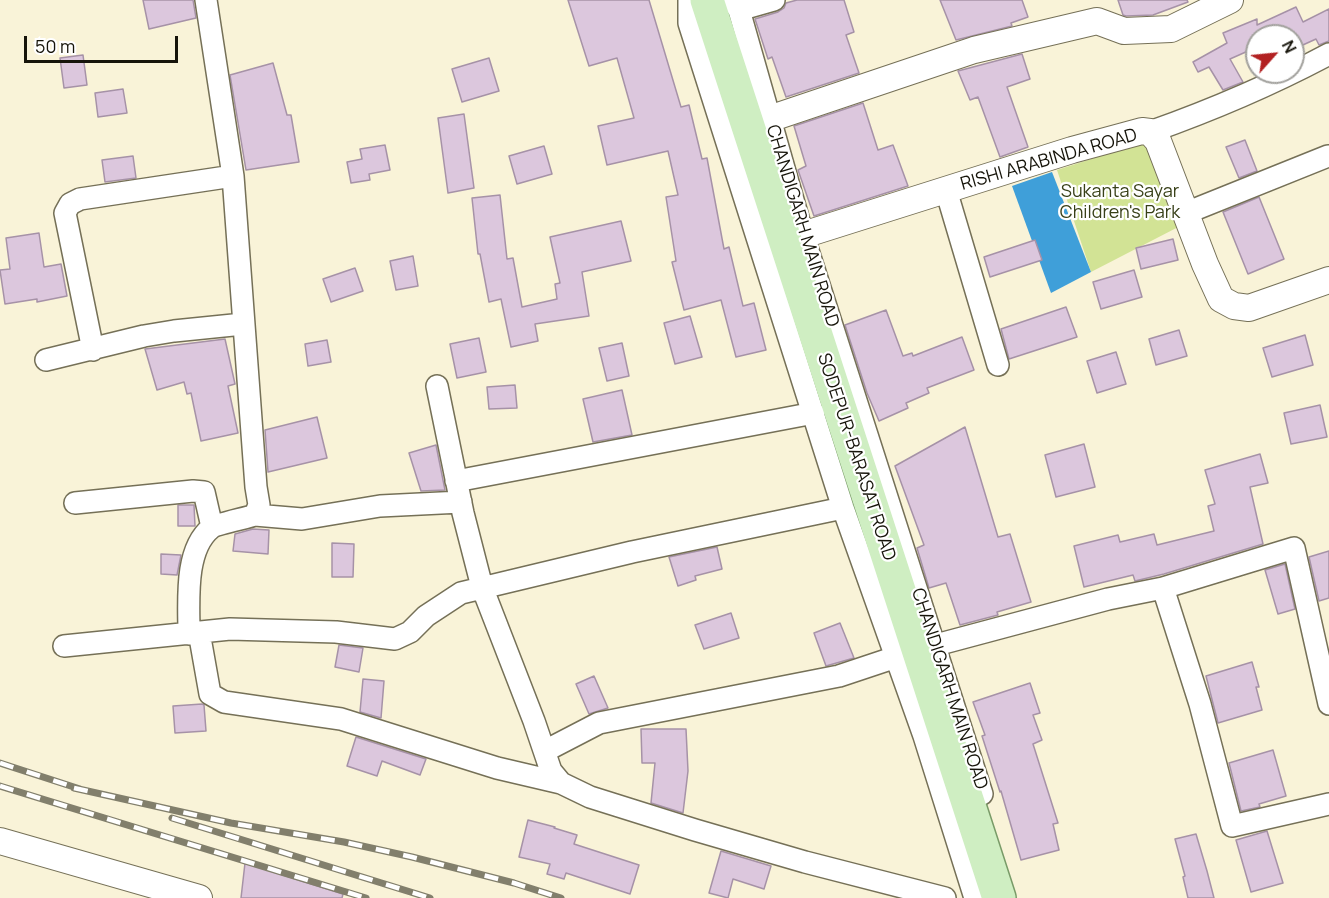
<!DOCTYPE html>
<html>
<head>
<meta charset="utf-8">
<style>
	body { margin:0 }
	#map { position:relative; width:1329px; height:898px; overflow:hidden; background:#f9f3d8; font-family:Manrope,sans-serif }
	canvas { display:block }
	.north { position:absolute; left:1245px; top:24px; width:60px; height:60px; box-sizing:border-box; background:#fff; border:2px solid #a2a19d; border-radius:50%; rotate:63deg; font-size:16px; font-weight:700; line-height:24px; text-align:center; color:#16140a }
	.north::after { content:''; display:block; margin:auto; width:21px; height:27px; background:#b22122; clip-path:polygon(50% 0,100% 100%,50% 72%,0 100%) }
	.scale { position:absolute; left:24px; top:36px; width:154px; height:27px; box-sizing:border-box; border:3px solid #16140a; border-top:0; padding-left:8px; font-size:18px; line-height:21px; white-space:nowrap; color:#16140a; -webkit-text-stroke:4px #fff; paint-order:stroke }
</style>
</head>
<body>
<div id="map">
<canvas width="1329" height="898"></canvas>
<div class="north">N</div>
<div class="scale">50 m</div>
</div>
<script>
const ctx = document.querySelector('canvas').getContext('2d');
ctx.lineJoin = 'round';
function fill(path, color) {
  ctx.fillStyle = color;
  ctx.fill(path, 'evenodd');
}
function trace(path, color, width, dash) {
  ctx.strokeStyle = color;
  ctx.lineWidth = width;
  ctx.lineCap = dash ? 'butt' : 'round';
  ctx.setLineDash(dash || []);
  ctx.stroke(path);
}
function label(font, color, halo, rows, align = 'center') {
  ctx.font = font + ' Manrope,sans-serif';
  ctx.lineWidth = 4.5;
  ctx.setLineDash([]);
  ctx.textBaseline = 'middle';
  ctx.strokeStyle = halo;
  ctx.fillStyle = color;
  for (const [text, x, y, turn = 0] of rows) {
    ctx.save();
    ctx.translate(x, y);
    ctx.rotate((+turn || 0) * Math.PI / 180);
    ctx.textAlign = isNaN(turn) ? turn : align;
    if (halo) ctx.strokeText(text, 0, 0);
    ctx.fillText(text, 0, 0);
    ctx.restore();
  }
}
fill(new Path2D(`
	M 1147,141 L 1186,223 L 1091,272 L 1057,170 Z`), '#d2e395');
fill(new Path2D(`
	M 1052,172 L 1091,272 L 1051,293 L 1012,186 Z`), '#3f9fd9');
const building = new Path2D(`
	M 143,0 L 193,0 L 196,18 L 149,29 Z
	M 568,0 L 649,0 L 681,107 L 689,105 L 702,159 L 707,158 L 724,249 L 729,247 L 743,306 L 754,303 L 766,350 L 736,357 L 721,300 L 684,310 L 672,262 L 676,261 L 666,197 L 678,195 L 668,151 L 607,165 L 598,126 L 634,118 L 617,58 L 589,66 Z
	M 797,0 L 844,0 L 854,32 L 846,35 L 859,73 L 786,97 L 772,57 L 768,59 L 755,19 L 778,12 L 784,8 L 786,3 Z
	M 940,0 L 1022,0 L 1028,17 L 1011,23 L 1012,26 L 956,40 Z
	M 1118,0 L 1187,0 L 1188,2 L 1153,15 L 1126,16 L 1123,15 Z
	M 1296,7 L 1303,22 L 1329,9 L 1329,41 L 1319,45 L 1316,39 L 1294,49 L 1293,36 L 1257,36 L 1257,47 L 1230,59 L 1243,82 L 1223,90 L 1209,67 L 1198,72 L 1193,62 L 1227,43 L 1223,33 L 1257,19 L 1257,25 Z
	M 1022,54 L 1030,79 L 1007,87 L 1028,147 L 1000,157 L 978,97 L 970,100 L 958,71 Z
	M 83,55 L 87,85 L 64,88 L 60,58 Z
	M 489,58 L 499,91 L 462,102 L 452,69 Z
	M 273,63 L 287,115 L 291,115 L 299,162 L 246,170 L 230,75 Z
	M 123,89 L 127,113 L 98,117 L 95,93 Z
	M 863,103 L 878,150 L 893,145 L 908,186 L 814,216 L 798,170 L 806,166 L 794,126 Z
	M 464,114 L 474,188 L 448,193 L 438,118 Z
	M 1245,140 L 1257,171 L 1239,178 L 1226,147 Z
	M 385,145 L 390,170 L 369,174 L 370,180 L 351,183 L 347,162 L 362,159 L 360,149 Z
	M 544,146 L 552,174 L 517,184 L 509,156 Z
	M 133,156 L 136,178 L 105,182 L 102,160 Z
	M 500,195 L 507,259 L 513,258 L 522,307 L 557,299 L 555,284 L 560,283 L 550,237 L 621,221 L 631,261 L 582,272 L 589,316 L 535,324 L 538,341 L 511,347 L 501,299 L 489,302 L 480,254 L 478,254 L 472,198 Z
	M 1259,197 L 1284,259 L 1248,274 L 1223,212 Z
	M 39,233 L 44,267 L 61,264 L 67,296 L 37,302 L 37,299 L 5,304 L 0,270 L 10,269 L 6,238 Z
	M 1173,239 L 1178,260 L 1141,269 L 1136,248 Z
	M 1035,240 L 1042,260 L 990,277 L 984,257 Z
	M 413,256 L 418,286 L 396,290 L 390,261 Z
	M 355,268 L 363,291 L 331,302 L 323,279 Z
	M 1134,270 L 1142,297 L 1101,309 L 1093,282 Z
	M 1066,307 L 1077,337 L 1009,359 L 1001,329 Z
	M 886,310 L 903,356 L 912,353 L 913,356 L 962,337 L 974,370 L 927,388 L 929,393 L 906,403 L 908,408 L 879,421 L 867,393 L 845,325 Z
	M 690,316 L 702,357 L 675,364 L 664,323 Z
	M 1179,330 L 1187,356 L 1156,365 L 1149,339 Z
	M 1305,335 L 1313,365 L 1272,377 L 1263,348 Z
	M 479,338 L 486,372 L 457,378 L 450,344 Z
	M 225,339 L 235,384 L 228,386 L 238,433 L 201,441 L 191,393 L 187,394 L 184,382 L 157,390 L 145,349 Z
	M 327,340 L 331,362 L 308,366 L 305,344 Z
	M 622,343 L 629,376 L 607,381 L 599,348 Z
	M 1116,352 L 1126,384 L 1097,393 L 1087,361 Z
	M 515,385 L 517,408 L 489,409 L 487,387 Z
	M 622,390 L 632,435 L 593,442 L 583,399 Z
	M 1320,405 L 1327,437 L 1291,444 L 1284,413 Z
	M 317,417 L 327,458 L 268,472 L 265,430 Z
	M 965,427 L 998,537 L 1010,534 L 1031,602 L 997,612 L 998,615 L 960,625 L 946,583 L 929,588 L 917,548 L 924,545 L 895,466 Z
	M 1084,444 L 1095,487 L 1056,497 L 1045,455 Z
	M 436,445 L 445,490 L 421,491 L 409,453 Z
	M 1260,454 L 1268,483 L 1250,487 L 1263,544 L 1164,574 L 1135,581 L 1133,575 L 1084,587 L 1074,546 L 1118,535 L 1120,542 L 1154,534 L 1157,545 L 1214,531 L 1208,506 L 1215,504 L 1205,470 Z
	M 178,505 L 194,505 L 195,526 L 178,526 Z
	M 253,529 L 269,530 L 268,554 L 233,551 L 235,534 Z
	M 332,543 L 354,544 L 353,577 L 332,577 Z
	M 717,547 L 722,569 L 695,576 L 696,580 L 678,586 L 669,557 Z
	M 1329,551 L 1329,598 L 1319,601 L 1309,557 Z
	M 161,554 L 181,555 L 177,575 L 161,574 Z
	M 1285,564 L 1295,609 L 1278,614 L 1265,570 Z
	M 731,613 L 739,638 L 704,649 L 695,625 Z
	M 840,623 L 854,658 L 826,666 L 814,633 Z
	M 339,645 L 363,648 L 359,672 L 335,667 Z
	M 1252,662 L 1259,687 L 1256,687 L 1262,710 L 1218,723 L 1206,676 Z
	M 594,676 L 608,708 L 589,714 L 576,684 Z
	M 363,679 L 384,681 L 381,718 L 360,712 Z
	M 1030,683 L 1040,713 L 1033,715 L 1042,740 L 1033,744 L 1058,823 L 1053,824 L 1059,850 L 1021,860 L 1001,791 L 1000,792 L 982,736 L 985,735 L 973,702 Z
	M 202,704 L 204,705 L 206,731 L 175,733 L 173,706 Z
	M 641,729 L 686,729 L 688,771 L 683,813 L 651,803 L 655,763 L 642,763 Z
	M 356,737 L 426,759 L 420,775 L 382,761 L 377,776 L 347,766 Z
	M 1273,750 L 1286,796 L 1259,804 L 1260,807 L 1241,811 L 1229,763 Z
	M 528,820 L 555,827 L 554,828 L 577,835 L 574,844 L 639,865 L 630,894 L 566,873 L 564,879 L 547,874 L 550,864 L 519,857 Z
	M 1267,831 L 1283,883 L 1251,892 L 1236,840 Z
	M 1196,834 L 1207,871 L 1214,898 L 1188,898 L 1183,877 L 1185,876 L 1175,839 Z
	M 721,851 L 771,866 L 764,889 L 733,879 L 728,898 L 709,893 Z
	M 245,863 L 343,894 L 342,898 L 241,898 Z`);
fill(building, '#dcc7dd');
trace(building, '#a692a7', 1.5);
const minor = new Path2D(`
	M 689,0 L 689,23 L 843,508 L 924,736 L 975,898
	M 732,0 L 739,10 L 803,235 L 982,794
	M 739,10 L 774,0
	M 1150,132 C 1212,110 1271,85 1329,54
	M 946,190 L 998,365
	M 1186,213 L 1328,156
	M 93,350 L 65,213 L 70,204 L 80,199 L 233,176
	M 46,360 L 144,336 L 174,331 L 243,324
	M 437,386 L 463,513 L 482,587 L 534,721 L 551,771 L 561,783 L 590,797 L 695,830 L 805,862 L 945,898
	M 456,481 L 814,413
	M 75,503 L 193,491 L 204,492 L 212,527
	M 255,515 L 302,519 L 380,506 L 461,502
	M 1163,588 L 1294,548 L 1329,704
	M 199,632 L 210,694 L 224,702 L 341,719 L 497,768 L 561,783
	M 189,634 C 189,602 184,550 211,528 C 216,524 247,518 255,515 L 259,505 L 256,487 L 233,176 L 206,0
	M 936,645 L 1108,599 L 1163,588 L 1200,704 L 1232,826 L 1329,804
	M 64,646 L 230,629 L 336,632 L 395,639 L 410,632 L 426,616 L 461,593 L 632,552 L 843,508
	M 545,751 L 599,723 L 839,676 L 896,657`);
const tertiary = new Path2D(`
	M 769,119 L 974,50 L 1097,21 L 1124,31 L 1171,29 L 1230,0
	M 803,235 L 1072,150 L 1142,131 L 1150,132 L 1158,141 L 1205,264 L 1221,299 L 1234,306 L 1249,308 L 1329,280
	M 0,841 L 199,898`);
const primary = new Path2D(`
	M 707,0 L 999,898`);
trace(minor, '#757057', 24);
trace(tertiary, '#757057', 28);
trace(primary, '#799b68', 36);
trace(minor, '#fff', 21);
trace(tertiary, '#fff', 26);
trace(primary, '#cfeec2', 33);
const rail = new Path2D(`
	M 0,763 L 80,789
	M 0,786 L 366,898
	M 74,788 L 231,823 L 344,842 L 412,857 L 514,883 L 561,898
	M 172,818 L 430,898`);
trace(rail, '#827f6c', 7);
trace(rail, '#fff', 4.5, [14]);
label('18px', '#16140a', '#fff', [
	["RISHI ARABINDA ROAD",1049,160,-16],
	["CHANDIGARH MAIN ROAD",802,226,73],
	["SODEPUR-BARASAT ROAD",856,457,72],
	["CHANDIGARH MAIN ROAD",949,689,72]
]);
label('18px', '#384018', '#fff', [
	["Sukanta Sayar",1120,192],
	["Children's Park",1120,213]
]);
</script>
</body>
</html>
